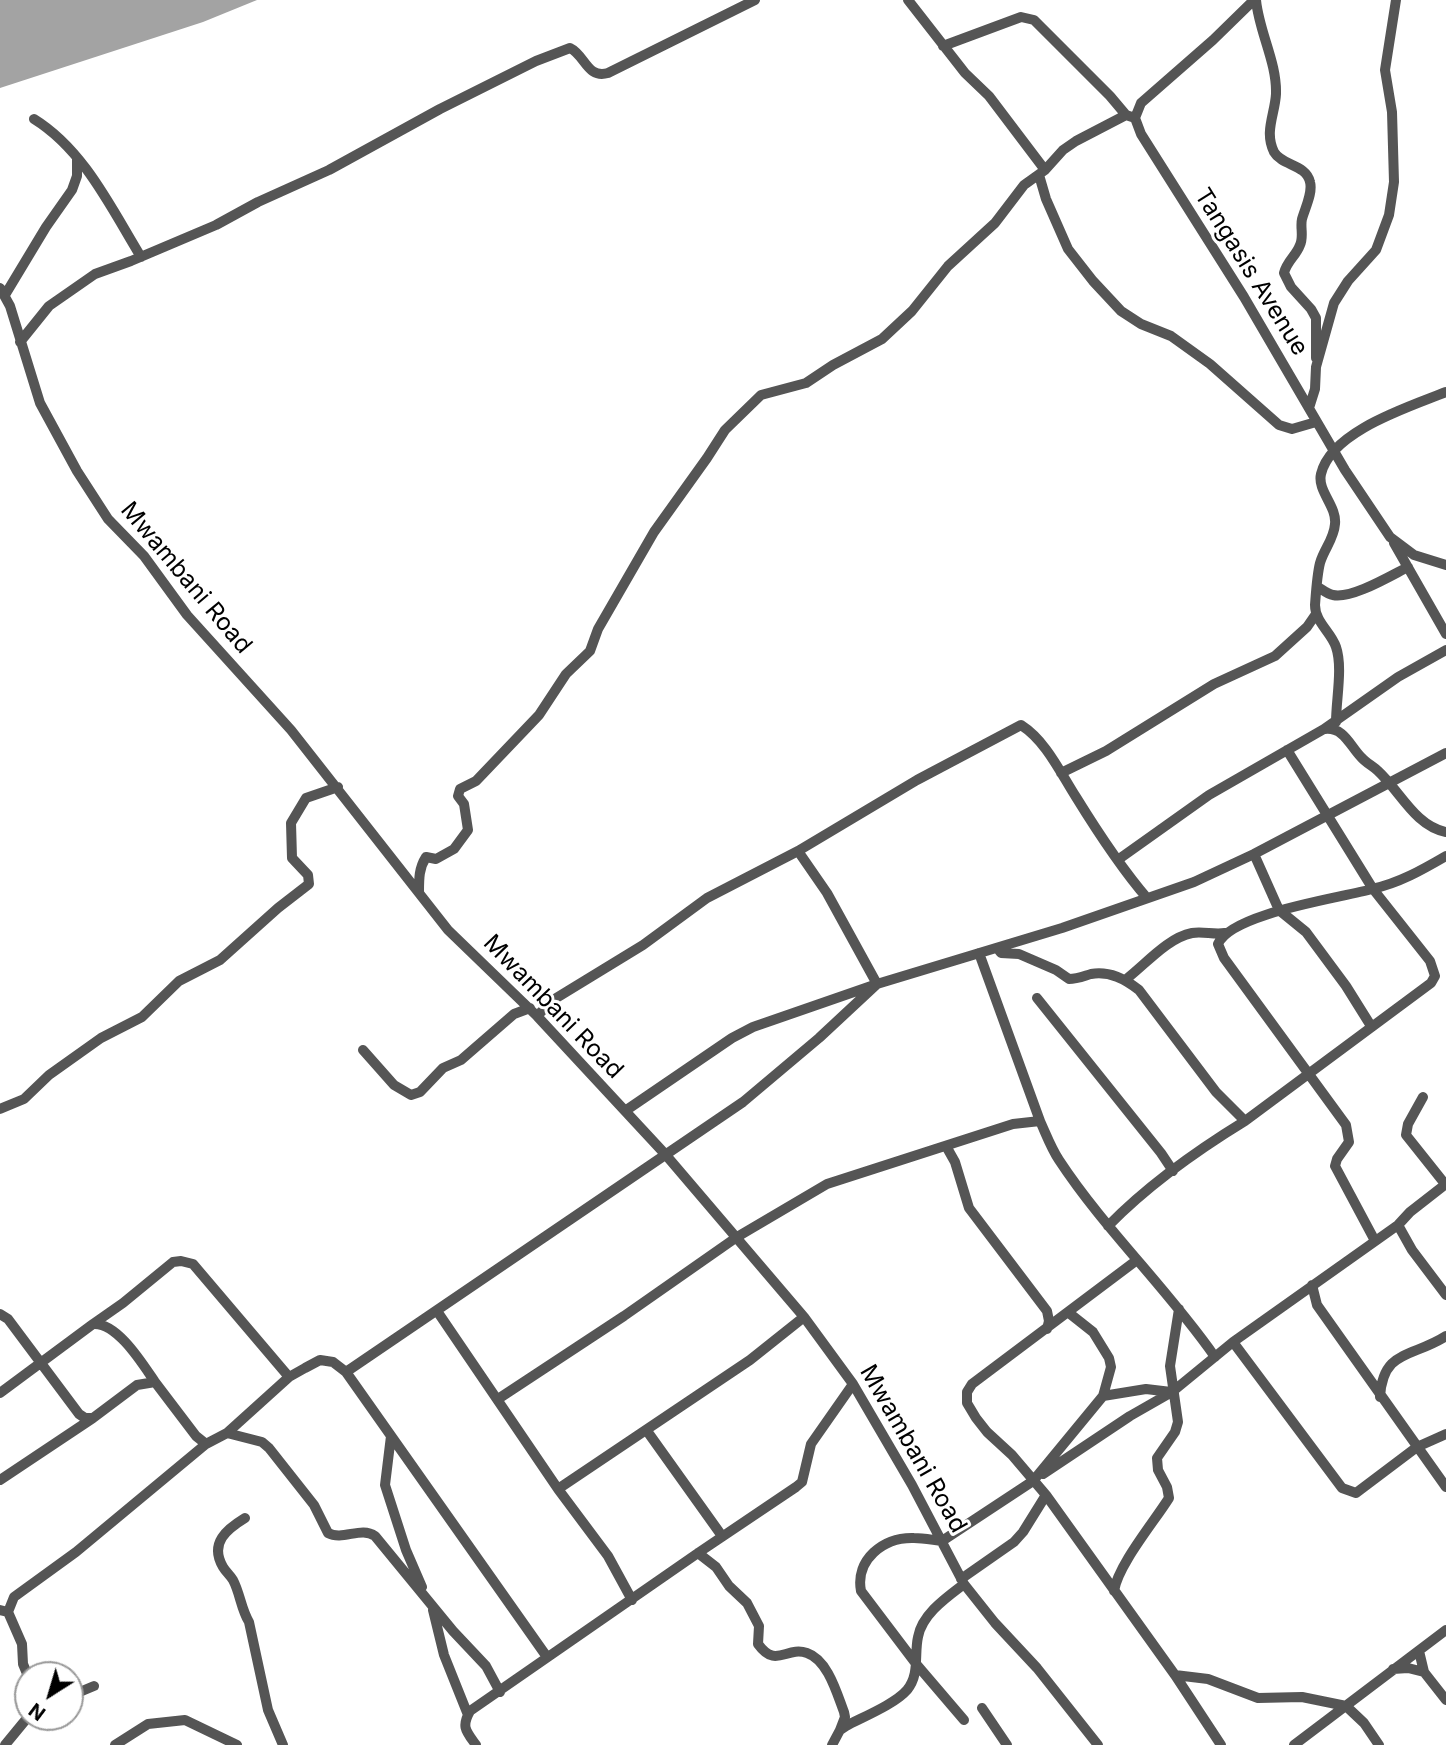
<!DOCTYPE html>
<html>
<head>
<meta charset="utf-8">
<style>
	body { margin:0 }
	#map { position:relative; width:1446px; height:1745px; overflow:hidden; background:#fff; font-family:Inter,sans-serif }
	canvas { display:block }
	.north { position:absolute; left:14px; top:1661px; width:70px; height:70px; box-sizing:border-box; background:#fff; border:2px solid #999; border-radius:50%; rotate:217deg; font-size:19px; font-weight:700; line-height:28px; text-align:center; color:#000 }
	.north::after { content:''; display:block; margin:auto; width:24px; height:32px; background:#000; clip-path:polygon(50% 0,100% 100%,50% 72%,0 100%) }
</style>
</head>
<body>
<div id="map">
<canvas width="1446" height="1745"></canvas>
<div class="north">N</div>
</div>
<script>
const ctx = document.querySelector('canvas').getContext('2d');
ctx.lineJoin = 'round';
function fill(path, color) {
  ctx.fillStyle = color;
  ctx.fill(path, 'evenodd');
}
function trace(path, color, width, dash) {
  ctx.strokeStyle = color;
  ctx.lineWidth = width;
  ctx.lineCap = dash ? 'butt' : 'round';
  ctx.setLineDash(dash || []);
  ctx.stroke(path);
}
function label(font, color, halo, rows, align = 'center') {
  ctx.font = font + ' Inter,sans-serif';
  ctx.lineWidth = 6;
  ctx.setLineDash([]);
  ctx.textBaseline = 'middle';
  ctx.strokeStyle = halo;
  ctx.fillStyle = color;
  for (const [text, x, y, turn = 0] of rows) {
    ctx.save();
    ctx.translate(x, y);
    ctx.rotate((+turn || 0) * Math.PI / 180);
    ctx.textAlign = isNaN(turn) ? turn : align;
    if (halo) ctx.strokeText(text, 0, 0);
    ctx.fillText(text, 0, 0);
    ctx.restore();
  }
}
fill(new Path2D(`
	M 0,0 L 257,0 L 203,22 L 0,88 Z`), '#a3a3a3');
trace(new Path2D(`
	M 908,0 L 965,73 L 989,96 L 1045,170
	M 1254,0 L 1213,40 L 1141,103 L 1135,118 L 1141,134 L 1244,297 L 1345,470 L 1390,537 L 1414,555 L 1446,565
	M 1256,0 C 1259,32 1277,62 1276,94 C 1275,114 1264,132 1274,152 C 1282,166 1306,164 1310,182 C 1313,193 1305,208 1302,219 C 1300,227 1304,237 1300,245 C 1296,256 1287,261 1284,273 L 1291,287 L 1311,309 L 1316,318 L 1316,358
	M 943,46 L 1021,17 L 1034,20 L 1110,96 L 1126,115
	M 34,119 C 84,150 111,208 141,257
	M 1039,175 L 1046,199 L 1068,249 L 1093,281 L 1121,311 L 1141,324 L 1171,336 L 1210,364 L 1279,425 L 1292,429 L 1316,422
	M 0,288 L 10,306 L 40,403 L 77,471 L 108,519 L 144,556 L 187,615 L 291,730 L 448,930 L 537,1016 L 665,1154 L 804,1317 L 853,1384 L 912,1485 L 964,1584 L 995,1623 L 1037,1668 L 1098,1745
	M 5,295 L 46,227 L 72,190 L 77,176 L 77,159
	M 20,342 L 49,306 L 95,274 L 131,261 L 216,225 L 258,202 L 329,170 L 440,109 L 536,61 L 570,48 C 585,55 587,79 608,73 L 755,0
	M 1309,408 L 1315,389 L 1316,367 L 1334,303 L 1348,281 L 1376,250 L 1389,215 L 1394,182 L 1392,112 L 1385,70 L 1396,0
	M 1394,543 L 1446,634
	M 1318,587 C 1323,590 1327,594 1333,595 C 1352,599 1390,576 1408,567
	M 1336,722 C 1336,700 1343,667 1336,647 C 1331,632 1315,622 1315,605 C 1316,592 1317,575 1320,563 C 1324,549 1334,539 1335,524 C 1337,506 1317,491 1321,474 C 1331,431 1409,407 1446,392
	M 1325,729 C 1344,727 1350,746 1361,757 C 1366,763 1373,766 1378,771 C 1400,791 1415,826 1446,832
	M 1061,773 L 1106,751 L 1214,684 L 1275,656 L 1307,627 L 1316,614
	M 1254,854 L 1279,910 L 1306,932 L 1346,986 L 1371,1026
	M 1119,859 L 1209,795 L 1324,729 L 1398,677 L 1446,650
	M 419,892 C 419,878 419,868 426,857 L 436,859 L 454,849 L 468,830 L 464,804 L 458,796 L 460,789 L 476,781 L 539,715 L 566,674 L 590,651 L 598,629 L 654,532 L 707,458 L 725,430 L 761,395 L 806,383 L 833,365 L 882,339 L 912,311 L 948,266 L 995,223 L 1024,185 L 1045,170 L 1063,150 L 1076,141 L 1126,115 L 1135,118
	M 997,948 L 1001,953 L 1019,954 L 1056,970 L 1069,979 C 1077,979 1084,976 1091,974 C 1110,971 1125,979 1139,990 L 1216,1092 L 1245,1121
	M 979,953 L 1040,1121
	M 1125,980 C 1145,965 1167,938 1192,933 C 1203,931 1214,935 1225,933
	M 1037,998 L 1161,1153 L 1173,1171
	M 537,1016 L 553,1000 L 643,945 L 707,898 L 798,851 L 917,780 L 1021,725 C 1046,741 1060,772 1076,797 C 1097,831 1121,868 1147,898
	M 363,1050 L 394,1085 L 411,1095 L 420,1092 L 443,1068 L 461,1060 L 514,1014 L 530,1008
	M 1423,1097 L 1408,1124 L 1406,1135 L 1445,1184
	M 0,1109 L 24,1099 L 49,1075 L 101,1038 L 142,1017 L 179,981 L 220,960 L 278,908 L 309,884 L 308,875 L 292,858 L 291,823 L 306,798 L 338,787
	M 625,1111 L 732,1038 L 753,1027 L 877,984 L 827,893 L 798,851
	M 946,1146 L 955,1162 L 969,1208 L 1047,1311 L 1049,1321 L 1047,1329
	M 1398,1225 L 1412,1250 L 1446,1295
	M 1108,1226 C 1148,1185 1196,1151 1245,1121 L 1431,983 L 1435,976 L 1430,961 L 1373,889 L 1287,750
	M 1374,1239 L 1335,1166 L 1337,1159 L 1349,1142 L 1346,1125 L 1224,958 L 1218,944 C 1231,913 1341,898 1372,889 C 1399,883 1422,870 1446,856
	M 1137,1260 L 972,1384 L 967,1392 L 967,1403 L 976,1418 L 987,1432 L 1012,1455 L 1046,1495 L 1175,1675 L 1221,1745
	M 1312,1285 L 1317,1305 L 1446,1487
	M 437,1311 L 558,1489 L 608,1556 L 632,1600
	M 0,1314 L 8,1319 L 79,1414 L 85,1418 L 93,1418 L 137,1385 L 155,1382 L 196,1436 L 206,1444 L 227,1433 L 289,1377 L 305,1368 L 320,1360 L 333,1362 L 346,1372 L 547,1657
	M 93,1324 L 123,1303 L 173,1262 L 181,1261 L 193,1264 L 289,1377
	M 1233,1342 L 1342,1488 L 1356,1493 L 1417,1447 L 1446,1434
	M 346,1372 L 743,1102 L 819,1038 L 877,984 L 1062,928 L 1194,882 L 1254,854 L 1446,753
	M 0,1393 L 93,1324 C 117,1322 142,1363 155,1382
	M 1103,1396 L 1146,1389 L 1171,1392
	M 1380,1397 C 1383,1349 1412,1358 1446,1336
	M 498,1399 L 624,1316 L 737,1237 L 827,1184 L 1013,1124 L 1040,1121 C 1046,1134 1051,1148 1059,1160 C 1105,1230 1167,1288 1215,1357
	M 647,1431 L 722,1536
	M 227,1433 L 262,1442 L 269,1448 L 314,1505 L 328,1533 C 343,1541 361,1526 375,1536 L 453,1631 L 486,1666 L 500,1692
	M 391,1436 L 385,1485 L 406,1550 L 422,1587
	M 1043,1474 L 1130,1416 L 1172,1392 L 1233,1342 L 1398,1225 L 1410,1212 L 1446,1184
	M 0,1480 L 93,1418
	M 558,1489 L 750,1360 L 804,1317
	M 245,1518 C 227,1529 209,1543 223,1567 C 226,1572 230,1575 233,1580 C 240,1593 241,1609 249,1622 L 268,1710 L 283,1745
	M 698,1553 L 716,1567 L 729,1586 L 747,1603 L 759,1626 L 758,1644 C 776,1669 786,1646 807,1653 C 828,1660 837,1694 844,1712 L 845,1717 L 840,1730
	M 961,1579 L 1014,1542 L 1023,1532 L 1046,1495
	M 1114,1591 C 1118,1565 1154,1522 1169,1498 L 1167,1487 L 1158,1470 L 1157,1458 L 1175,1432 L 1178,1422 L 1170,1366 L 1179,1309
	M 0,1610 L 8,1612 L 22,1644 L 23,1664 L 28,1676
	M 433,1610 L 444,1655 L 468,1715
	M 8,1612 L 14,1597 L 76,1552 L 206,1444
	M 1419,1651 L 1424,1672 L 1446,1700
	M 1393,1669 L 1408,1668 L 1424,1672
	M 1175,1675 L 1208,1679 L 1258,1698 L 1302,1697 L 1346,1706 L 1364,1723 L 1379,1745
	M 70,1696 L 94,1686
	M 982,1708 L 1007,1745
	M 964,1720 L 917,1665 L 861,1591 C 855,1560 883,1537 914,1538 C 923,1538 933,1540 942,1541 L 1033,1481 L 1103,1396 L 1111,1367 L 1109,1358 L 1093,1332 L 1069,1313
	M 5,1745 L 28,1717
	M 115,1745 L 148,1724 L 185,1720 L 237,1745
	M 476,1745 C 466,1731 461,1727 470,1711 L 698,1553 L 796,1487 L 802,1482 L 811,1444 L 853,1384
	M 832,1745 L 840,1730 L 846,1726 C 863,1717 895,1704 907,1690 C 920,1674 914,1655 918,1637 C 922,1614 947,1597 964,1584
	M 1294,1745 L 1446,1630`), '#555', 10);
label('24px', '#000', '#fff', [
	["Tangasis Avenue",1251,272,58],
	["Mwambani Road",186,578,50],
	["Mwambani Road",553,1007,46],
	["Mwambani Road",913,1449,60]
]);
</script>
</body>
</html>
